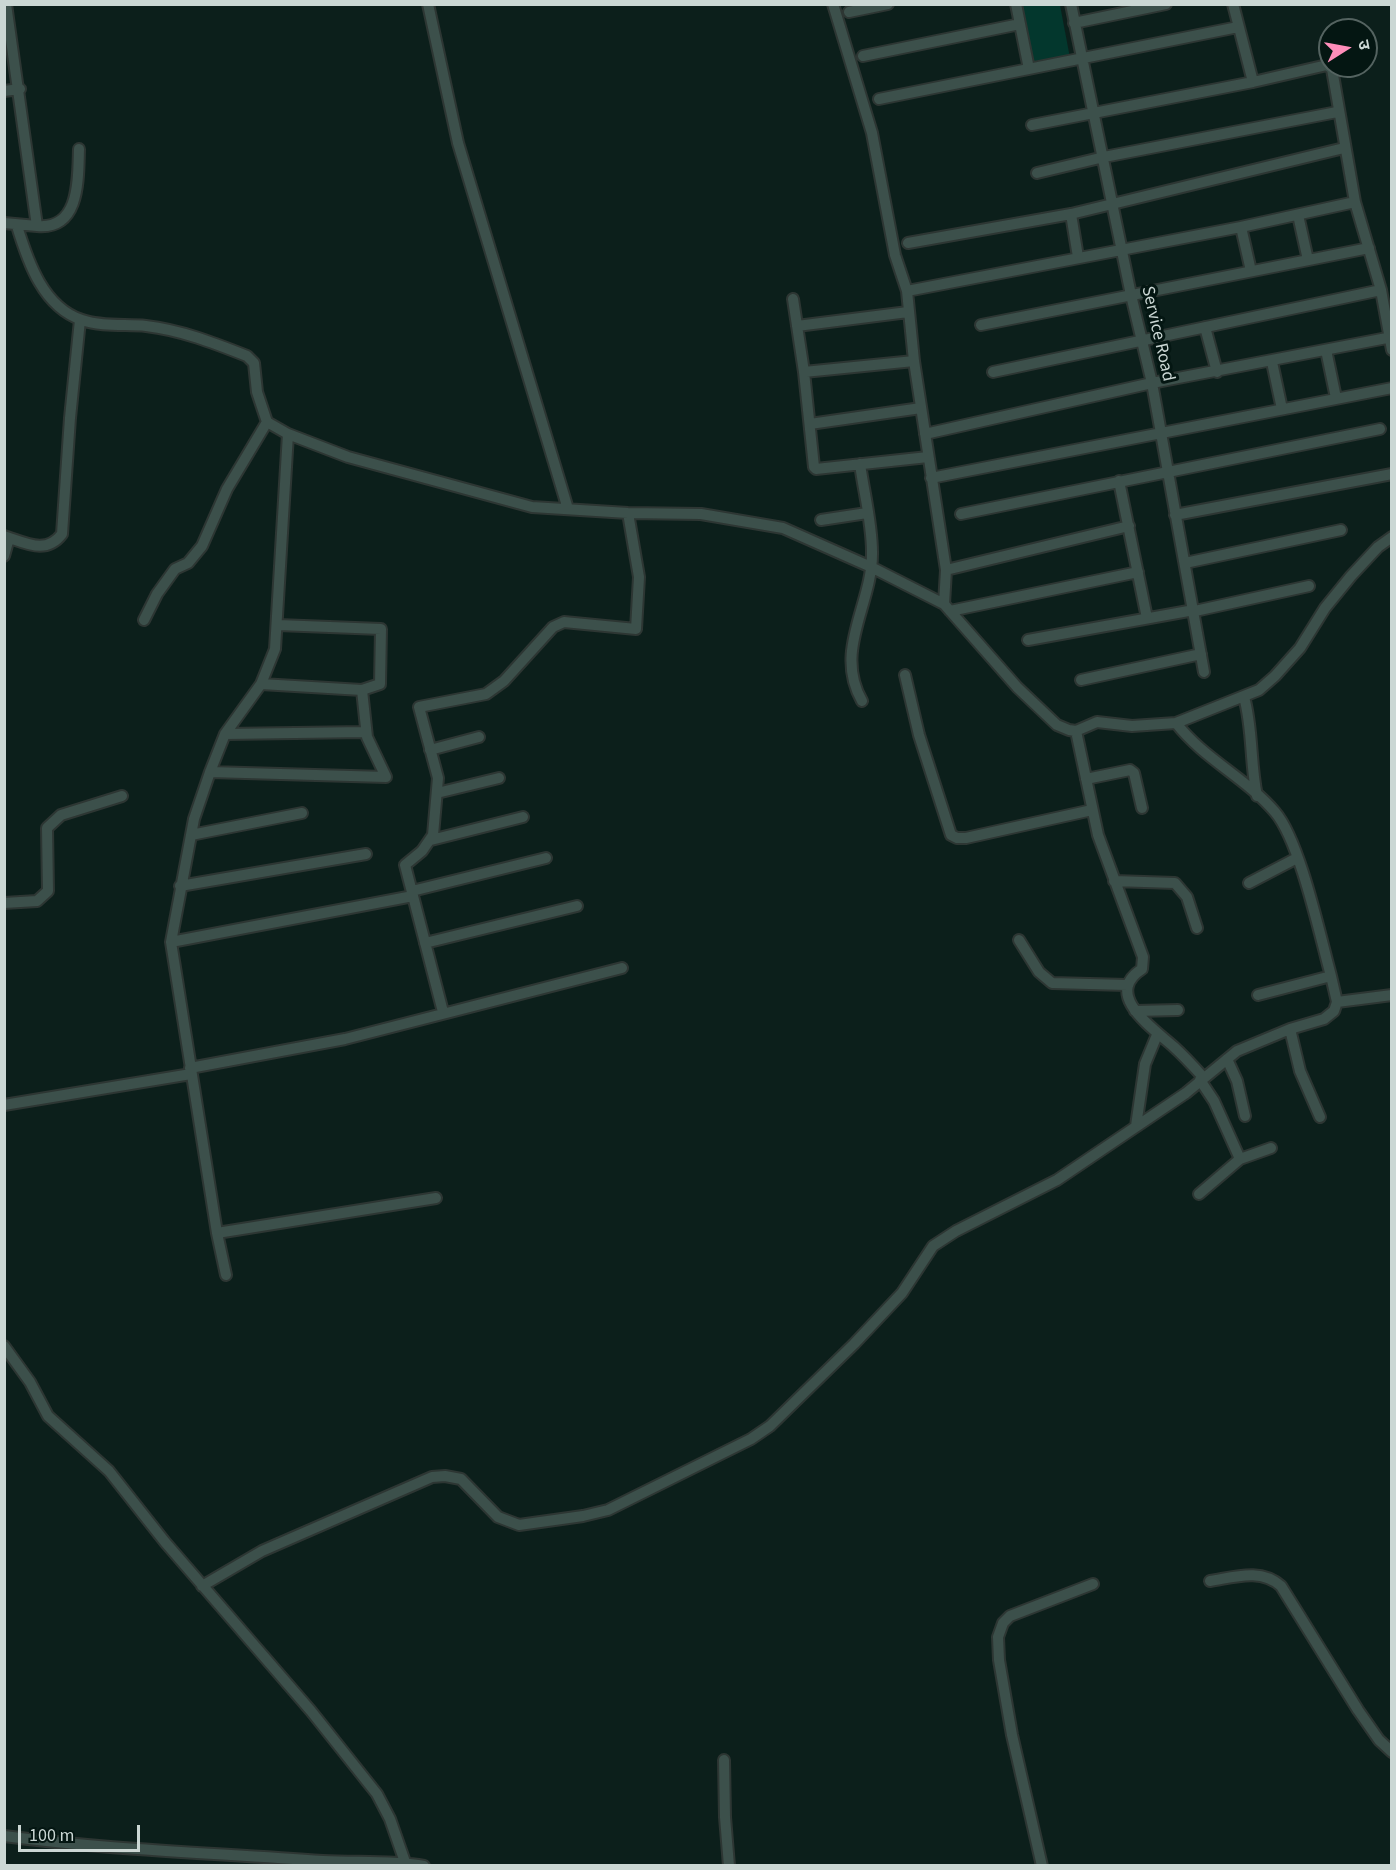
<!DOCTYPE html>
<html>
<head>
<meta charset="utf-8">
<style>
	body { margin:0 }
	#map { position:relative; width:1396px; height:1870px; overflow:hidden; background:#0c1f1b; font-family:"Source Sans 3","Noto Sans Devanagari",sans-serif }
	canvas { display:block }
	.frame { position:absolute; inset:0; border:6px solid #cbd7d4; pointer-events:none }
	.north { position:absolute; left:1318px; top:18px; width:60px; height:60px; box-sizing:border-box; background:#041612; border:2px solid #546360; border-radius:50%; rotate:79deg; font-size:16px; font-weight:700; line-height:24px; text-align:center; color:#cbd7d4 }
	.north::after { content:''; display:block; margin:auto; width:21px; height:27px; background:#ff8eba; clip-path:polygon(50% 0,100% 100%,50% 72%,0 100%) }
	.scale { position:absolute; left:18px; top:1825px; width:122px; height:27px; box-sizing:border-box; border:3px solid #cbd7d4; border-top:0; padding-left:8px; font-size:18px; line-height:21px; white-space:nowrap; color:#cbd7d4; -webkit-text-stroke:4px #041612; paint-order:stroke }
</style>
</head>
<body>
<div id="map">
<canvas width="1396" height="1870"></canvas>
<div class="frame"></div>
<div class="north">उ</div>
<div class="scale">100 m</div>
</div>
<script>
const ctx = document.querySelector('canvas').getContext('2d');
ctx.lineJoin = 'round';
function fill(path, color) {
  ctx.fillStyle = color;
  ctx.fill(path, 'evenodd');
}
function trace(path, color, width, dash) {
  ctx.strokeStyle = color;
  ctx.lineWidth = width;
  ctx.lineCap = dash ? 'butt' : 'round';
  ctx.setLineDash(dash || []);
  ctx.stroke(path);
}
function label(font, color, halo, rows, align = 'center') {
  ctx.font = font + ' "Source Sans 3",sans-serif';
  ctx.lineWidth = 6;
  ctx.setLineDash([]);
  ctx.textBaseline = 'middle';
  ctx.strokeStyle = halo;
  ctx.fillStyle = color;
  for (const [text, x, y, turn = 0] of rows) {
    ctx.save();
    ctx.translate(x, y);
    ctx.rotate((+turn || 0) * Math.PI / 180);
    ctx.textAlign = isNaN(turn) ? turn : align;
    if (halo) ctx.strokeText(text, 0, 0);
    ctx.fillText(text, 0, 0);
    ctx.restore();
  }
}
fill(new Path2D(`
	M 1022,5 L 1060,5 L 1070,58 L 1034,65 Z`), '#03372d');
const minor = new Path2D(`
	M 6,4 L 37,226 C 80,230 78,180 79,149
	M 428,4 L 458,143 L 568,509
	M 833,4 L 872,133 L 895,255 L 907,291 L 914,361 L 946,570 L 944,604
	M 1016,4 L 1029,69
	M 1071,4 L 1131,295 L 1152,383 L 1204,672
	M 1233,4 L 1253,82
	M 849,12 L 888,4
	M 1074,23 L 1166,4
	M 863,56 L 1020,24
	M 4,91 L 20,89
	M 879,99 L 1238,27
	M 1032,125 L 1253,82 L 1327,65 L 1332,69 L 1355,202 L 1381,290 L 1392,350
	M 1037,173 L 1104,157 L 1337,112
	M 1071,214 L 1078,257
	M 1298,215 L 1308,260
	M 4,223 L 37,226
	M 17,226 C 28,262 43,307 82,320 C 102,327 126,324 146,326 C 181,330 214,343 247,356 L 254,363 L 257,392 L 267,422 L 288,434 L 348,457 L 532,507 L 628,513 L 701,514 L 783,528 L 871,567 L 944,604 L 1017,687 L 1057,725 L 1069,730 L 1076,731 L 1097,722 L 1132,726 L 1176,723 L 1259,690 L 1275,676 L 1300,648 L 1325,608 L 1351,576 L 1378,547 L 1392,537
	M 1241,227 L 1251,271
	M 908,243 L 1071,214 L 1344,148
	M 907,291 L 1241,227 L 1355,202
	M 793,299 L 804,372
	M 981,325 L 1369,248
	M 797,326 L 908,312
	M 1205,327 L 1217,372
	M 1326,350 L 1336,398
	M 914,361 L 804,372 L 814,467 L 816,469 L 928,457
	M 1272,362 L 1282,409
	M 993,372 L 1381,290
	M 810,424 L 921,408
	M 925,434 L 1152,383 L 1392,337
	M 860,464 C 864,493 872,523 872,552 C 873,604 833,650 862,701
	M 931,478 L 1392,388
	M 1119,481 L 1147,618
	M 961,514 L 1380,429
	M 1175,515 L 1392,474
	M 821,520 L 867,513
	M 4,536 C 26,543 46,555 62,534 L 70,418 L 80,320
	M 4,556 L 9,538
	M 1185,563 L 1341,530
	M 946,570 L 1129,526
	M 950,611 L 1138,572
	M 1195,611 L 1309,586
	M 144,620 L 157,594 L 175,569 L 188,563 L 202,546 L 227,489 L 267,422
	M 1028,640 L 1194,610
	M 905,675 L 919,735 L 951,835 L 957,838 L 966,838 L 1092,810
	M 1081,680 L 1201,654
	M 261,684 L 362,690 L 380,684 L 381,629 L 278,625
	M 1244,697 C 1253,729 1250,763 1257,796
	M 1076,731 L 1098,835 L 1143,957 L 1142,969 C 1102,995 1154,1029 1174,1047 C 1184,1056 1194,1067 1203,1077
	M 225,734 L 365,732
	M 430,750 L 479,737
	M 210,772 L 386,777 L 367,737 L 362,690
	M 1086,779 L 1130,770 L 1134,773 L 1142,808
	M 437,793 L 499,778
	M 191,835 L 302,813
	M 431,840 L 523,817
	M 1114,881 L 1175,883 L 1187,897 L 1197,928
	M 1249,883 L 1297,858
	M 180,886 L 366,854
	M 412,891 L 546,858
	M 4,903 L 37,901 L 48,891 L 47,828 L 61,815 L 122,796
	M 1019,940 L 1039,972 L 1052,983 L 1127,985
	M 171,942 L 413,896
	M 425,943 L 577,906
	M 1258,995 L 1331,976
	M 1337,1002 L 1392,995
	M 1135,1011 L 1178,1010
	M 443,1012 L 405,865 L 422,851 L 433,835 L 438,778 L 419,707 L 486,694 L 504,681 L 553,627 L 564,622 L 636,629 L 639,577 L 628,513
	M 1290,1029 L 1300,1071 L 1320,1117
	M 1227,1059 L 1237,1081 L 1245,1116
	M 190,1068 L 345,1039 L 622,968
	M 1200,1080 L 1214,1101 L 1240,1159
	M 4,1105 L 191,1074
	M 1136,1126 L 1145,1064 L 1157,1035
	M 1199,1194 L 1240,1159 L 1271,1148
	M 217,1233 L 436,1198
	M 226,1275 L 217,1233 L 171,942 L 194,819 L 210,772 L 225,734 L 261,684 L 275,649 L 288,434
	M 4,1346 L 30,1382 L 48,1416 L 109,1471 L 165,1542 L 311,1711 L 377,1794 L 390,1819 L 405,1862
	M 1210,1581 C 1235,1577 1261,1568 1281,1586 L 1358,1710 L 1379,1740 L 1392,1752
	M 202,1586 L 262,1551 L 432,1477 L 445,1476 L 461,1479 L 498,1517 L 519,1525 L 583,1516 L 608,1510 L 751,1439 L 770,1426 L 854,1344 L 902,1293 L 933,1246 L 956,1231 L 1057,1180 L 1186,1093 L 1237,1051 L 1290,1029 L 1324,1019 L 1334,1011 L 1337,1002 L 1331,976 C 1320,936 1300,841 1275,812 C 1246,778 1204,759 1176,723
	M 724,1760 L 725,1817 L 729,1866
	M 4,1836 C 110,1850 217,1853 323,1861 C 357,1863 391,1860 424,1866
	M 1042,1866 L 1012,1735 L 999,1660 L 998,1637 L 1003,1623 L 1010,1616 L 1093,1584`);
trace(minor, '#2d3633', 14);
trace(minor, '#3c504b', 10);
label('18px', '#cbd7d4', '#041612', [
	["Service Road",1157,334,77]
]);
</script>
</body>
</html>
